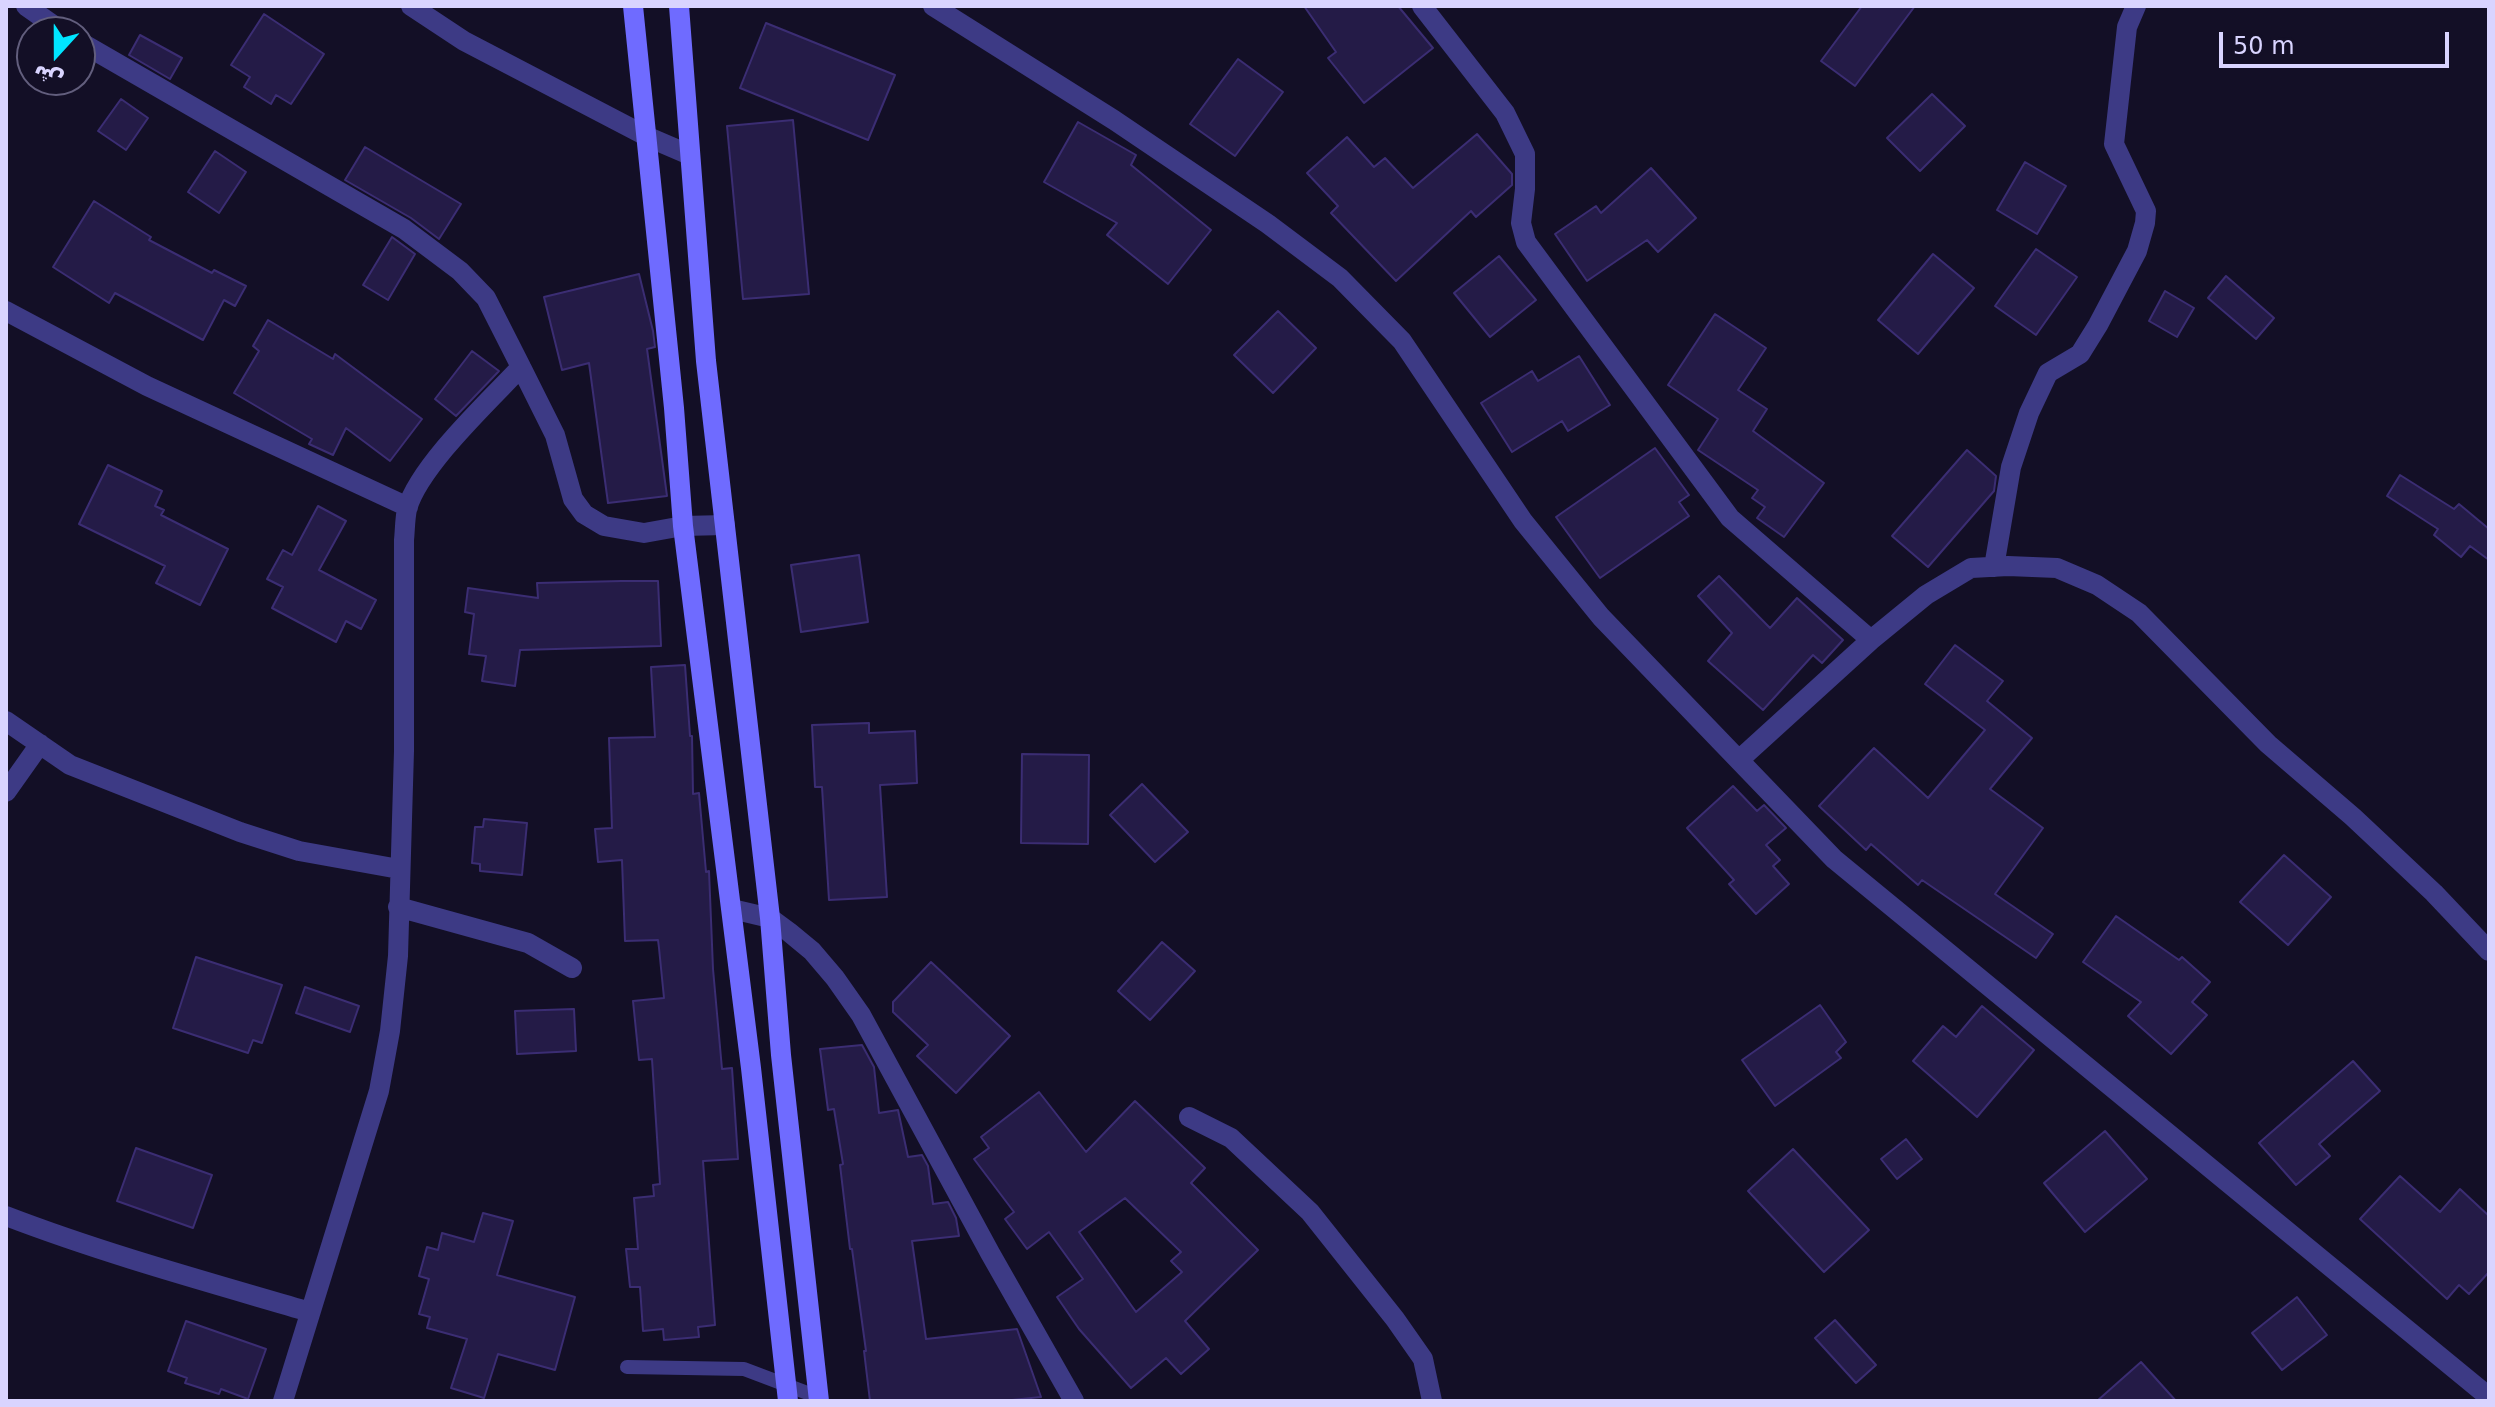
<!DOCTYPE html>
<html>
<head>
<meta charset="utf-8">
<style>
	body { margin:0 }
	#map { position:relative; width:2495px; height:1407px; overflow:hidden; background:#130f26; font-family:"DejaVu Sans",Vazirmatn,sans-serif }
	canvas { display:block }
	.frame { position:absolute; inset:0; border:8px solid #d9d4ff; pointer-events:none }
	.north { position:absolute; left:16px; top:16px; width:80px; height:80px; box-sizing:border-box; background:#130f26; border:2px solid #625e7d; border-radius:50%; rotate:201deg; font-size:22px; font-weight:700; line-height:32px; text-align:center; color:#d9d4ff }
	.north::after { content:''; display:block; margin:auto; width:28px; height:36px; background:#00e5ff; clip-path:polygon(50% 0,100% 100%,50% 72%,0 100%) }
	.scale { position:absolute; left:2219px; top:32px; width:230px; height:36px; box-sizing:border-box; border:4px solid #d9d4ff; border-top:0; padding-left:10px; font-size:24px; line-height:28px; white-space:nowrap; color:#d9d4ff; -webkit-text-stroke:6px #130f26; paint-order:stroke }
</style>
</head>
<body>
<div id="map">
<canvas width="2495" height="1407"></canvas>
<div class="frame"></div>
<div class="north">ش</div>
<div class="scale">50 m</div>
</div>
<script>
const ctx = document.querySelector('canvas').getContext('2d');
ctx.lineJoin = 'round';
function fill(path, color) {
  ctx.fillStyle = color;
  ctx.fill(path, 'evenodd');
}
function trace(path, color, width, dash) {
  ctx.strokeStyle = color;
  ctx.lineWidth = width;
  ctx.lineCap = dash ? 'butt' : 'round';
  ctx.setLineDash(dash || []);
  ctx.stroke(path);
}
const building = new Path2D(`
	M 1304,6 L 1398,6 L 1433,48 L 1364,103 L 1328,58 L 1336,52 Z
	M 1862,6 L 1915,6 L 1855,86 L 1821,61 Z
	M 264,14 L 324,54 L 291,104 L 276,95 L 271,104 L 244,87 L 250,77 L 231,65 Z
	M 766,23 L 895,75 L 868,140 L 740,88 Z
	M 140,35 L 182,58 L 170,79 L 129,55 Z
	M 1238,59 L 1283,92 L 1235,156 L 1190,124 Z
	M 1932,94 L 1965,126 L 1920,171 L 1887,138 Z
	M 121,99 L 148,118 L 126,150 L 98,131 Z
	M 793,120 L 809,294 L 743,299 L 727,126 Z
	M 1078,122 L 1136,155 L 1131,165 L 1211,230 L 1168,284 L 1107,235 L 1117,223 L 1044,182 Z
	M 1477,134 L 1512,174 L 1512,185 L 1476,217 L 1471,211 L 1396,281 L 1331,213 L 1338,206 L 1307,173 L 1347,137 L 1374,167 L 1385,158 L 1413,188 Z
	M 365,147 L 461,204 L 439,239 L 411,218 L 345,180 Z
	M 215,151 L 246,172 L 219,213 L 188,192 Z
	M 2025,162 L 2066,186 L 2037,234 L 1997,210 Z
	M 1651,168 L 1696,218 L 1658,252 L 1647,240 L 1587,281 L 1555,234 L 1596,206 L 1601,213 Z
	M 94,201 L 151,237 L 149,240 L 212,273 L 214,270 L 246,286 L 235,306 L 224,300 L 203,340 L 115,293 L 109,303 L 53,267 Z
	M 392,237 L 415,254 L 388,300 L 363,285 Z
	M 2036,249 L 2077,277 L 2036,335 L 1995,306 Z
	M 1933,254 L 1974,288 L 1918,354 L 1878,320 Z
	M 1499,256 L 1536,300 L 1490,337 L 1454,293 Z
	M 639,274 L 653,331 L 655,347 L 647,349 L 667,496 L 608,503 L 589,363 L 562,370 L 544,297 Z
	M 2226,276 L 2274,318 L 2256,339 L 2208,298 Z
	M 2165,291 L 2194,308 L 2177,337 L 2149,321 Z
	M 1278,311 L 1316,348 L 1273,393 L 1234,355 Z
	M 1715,314 L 1766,348 L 1738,390 L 1767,409 L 1753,431 L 1824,483 L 1784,537 L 1757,518 L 1765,507 L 1752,498 L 1758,490 L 1698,450 L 1718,419 L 1668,385 Z
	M 268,320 L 333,359 L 335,354 L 422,419 L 390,461 L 346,428 L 333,455 L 309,444 L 312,439 L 234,393 L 259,351 L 253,346 Z
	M 472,351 L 499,371 L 456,416 L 435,399 Z
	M 1579,356 L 1610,405 L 1568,431 L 1562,421 L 1512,452 L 1481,403 L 1532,371 L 1538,381 Z
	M 1655,448 L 1689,495 L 1679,502 L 1689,516 L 1600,578 L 1556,517 Z
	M 1967,450 L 1996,476 L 1994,491 L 1928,567 L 1892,536 Z
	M 108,465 L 162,491 L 155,506 L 164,510 L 161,515 L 228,549 L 200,605 L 156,583 L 165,566 L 79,524 Z
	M 2400,475 L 2454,509 L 2459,504 L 2489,529 L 2489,560 L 2470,546 L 2461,557 L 2434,535 L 2438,529 L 2387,496 Z
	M 318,506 L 346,521 L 319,570 L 376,600 L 361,629 L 346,621 L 336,642 L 272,608 L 283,587 L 267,579 L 283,550 L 292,555 Z
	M 859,555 L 868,622 L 801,632 L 791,565 Z
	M 1719,576 L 1770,628 L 1797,598 L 1843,640 L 1822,663 L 1813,655 L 1763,710 L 1708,661 L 1732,633 L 1698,596 Z
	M 622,581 L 658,581 L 661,646 L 520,650 L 515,686 L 482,681 L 486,656 L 469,654 L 474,614 L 465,612 L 468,588 L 538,598 L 537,583 Z
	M 1955,645 L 2003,681 L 1987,701 L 2032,738 L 1990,789 L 2043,828 L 1995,894 L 2053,934 L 2036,958 L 1922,880 L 1918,885 L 1871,844 L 1866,850 L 1819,806 L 1874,748 L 1928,798 L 1985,730 L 1925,684 Z
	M 685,665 L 690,736 L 692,736 L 693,794 L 699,793 L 706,872 L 709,871 L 713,969 L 722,1069 L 732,1068 L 738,1159 L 703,1161 L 715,1325 L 698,1327 L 699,1337 L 664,1340 L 663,1329 L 643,1331 L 640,1287 L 630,1287 L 626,1249 L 638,1249 L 634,1198 L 654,1196 L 653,1185 L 660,1184 L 652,1059 L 639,1060 L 633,1001 L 664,998 L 659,948 L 658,940 L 625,941 L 622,860 L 598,862 L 595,829 L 612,828 L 609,738 L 655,737 L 651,667 Z
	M 869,723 L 869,733 L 915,731 L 917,783 L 880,785 L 887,897 L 829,900 L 822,787 L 815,787 L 812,725 Z
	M 1022,754 L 1089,755 L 1088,844 L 1021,843 Z
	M 1142,784 L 1188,832 L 1155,862 L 1110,815 Z
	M 1733,786 L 1757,811 L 1764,805 L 1786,828 L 1766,845 L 1780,860 L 1773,866 L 1789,884 L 1756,914 L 1729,884 L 1734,880 L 1687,828 Z
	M 484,819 L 527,823 L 522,875 L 480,871 L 480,864 L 472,863 L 475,827 L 483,827 Z
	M 2284,855 L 2331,897 L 2288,945 L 2240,902 Z
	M 2116,916 L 2179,960 L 2182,957 L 2210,982 L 2192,1002 L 2207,1015 L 2171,1054 L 2128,1016 L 2141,1002 L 2083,962 Z
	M 1162,942 L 1195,971 L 1150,1020 L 1118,991 Z
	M 196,957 L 282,985 L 262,1043 L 253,1040 L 248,1053 L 173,1028 Z
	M 931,962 L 1010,1036 L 956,1093 L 917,1056 L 928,1045 L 893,1012 L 893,1002 Z
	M 305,987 L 359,1006 L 350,1032 L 296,1013 Z
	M 1820,1005 L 1846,1042 L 1836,1052 L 1841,1058 L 1775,1106 L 1742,1060 Z
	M 1982,1006 L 2034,1050 L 1977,1117 L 1913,1061 L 1943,1026 L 1956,1037 Z
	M 574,1009 L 576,1051 L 517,1054 L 515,1011 Z
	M 862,1045 L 874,1067 L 879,1113 L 898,1110 L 908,1157 L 922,1155 L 928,1166 L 933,1204 L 948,1202 L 956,1218 L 959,1236 L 912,1241 L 926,1339 L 1017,1329 L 1041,1397 L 1002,1401 L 870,1401 L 864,1351 L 866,1351 L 852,1249 L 850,1249 L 840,1165 L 843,1164 L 834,1109 L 828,1110 L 820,1049 Z
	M 2353,1061 L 2380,1091 L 2319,1144 L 2330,1156 L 2296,1185 L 2259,1143 Z
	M 1039,1092 L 1086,1152 L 1135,1101 L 1205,1168 L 1191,1183 L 1258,1250 L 1185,1321 L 1209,1349 L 1181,1374 L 1166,1358 L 1131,1388 L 1079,1329 L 1057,1297 L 1083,1279 L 1049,1232 L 1027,1249 L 1005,1219 L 1014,1212 L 974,1159 L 989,1148 L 981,1137 ZM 1125,1198 L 1181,1252 L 1171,1261 L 1182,1272 L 1136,1312 L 1079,1232 Z
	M 2105,1131 L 2147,1179 L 2085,1232 L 2044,1183 Z
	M 1906,1139 L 1922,1159 L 1897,1179 L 1881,1159 Z
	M 136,1148 L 212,1175 L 193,1228 L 117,1201 Z
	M 1793,1149 L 1869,1230 L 1824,1272 L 1748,1191 Z
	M 2400,1176 L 2440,1212 L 2460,1189 L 2489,1216 L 2489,1272 L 2469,1294 L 2459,1285 L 2447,1299 L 2360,1219 Z
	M 483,1213 L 513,1221 L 497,1275 L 575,1297 L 555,1370 L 498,1354 L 484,1398 L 451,1388 L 467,1339 L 427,1328 L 430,1317 L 419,1314 L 429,1279 L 419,1276 L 427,1247 L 438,1250 L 442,1233 L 474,1242 Z
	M 2297,1297 L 2327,1335 L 2282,1370 L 2252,1333 Z
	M 1835,1320 L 1876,1365 L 1856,1383 L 1815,1338 Z
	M 186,1321 L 266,1349 L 248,1399 L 221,1389 L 219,1394 L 185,1383 L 187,1378 L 168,1371 Z
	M 2141,1362 L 2176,1401 L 2097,1401 Z`);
fill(building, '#241b47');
trace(building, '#3b2d73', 2);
trace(new Path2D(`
	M 627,1367 L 744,1369 L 818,1397`), '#3d3a85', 14);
trace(new Path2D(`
	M 26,6 L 63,32
	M 411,6 L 464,41 L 648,137 L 690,155
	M 933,6 L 1114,120 L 1268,224 L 1340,278 L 1402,341 L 1523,521 L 1601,617 L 1834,859 L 2489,1397
	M 1422,6 L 1505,113 L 1525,154 L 1525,189 L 1521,223 L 1526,242 L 1730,518 L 1871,640 L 1739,760
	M 80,42 L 404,229 L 460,271 L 486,298 L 521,367 L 555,435 L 573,499 L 584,514 L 604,526 L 644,533 L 683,526 L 725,525
	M 6,311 L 147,386 L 408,507
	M 1994,567 L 2011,467 L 2029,413 L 2048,373 L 2080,354 L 2098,325 L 2137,251 L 2145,223 L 2146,211 L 2114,144 L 2127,27 L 2136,6
	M 1871,640 L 1926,595 L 1971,568 L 2008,566 L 2057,568 L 2097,585 L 2139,613 L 2268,744 L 2353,817 L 2434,893 L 2489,951
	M 6,721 L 70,765 L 240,832 L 299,851 L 399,869
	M 6,792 L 40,744
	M 398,907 L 528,943 L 572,968
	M 732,909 L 770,918 L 789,932 L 812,951 L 835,978 L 861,1015 L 990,1253 L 1074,1401
	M 1189,1117 L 1231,1138 L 1310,1212 L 1395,1319 L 1423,1359 L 1432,1401
	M 6,1216 C 105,1254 208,1282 310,1312
	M 283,1401 L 379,1091 L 390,1031 L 398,956 L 404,751 L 404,540 C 405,530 405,518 407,509 C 419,466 490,400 521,367`), '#3d3a85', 20);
trace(new Path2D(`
	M 633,6 L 674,408 L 683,526 L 751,1068 L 788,1401
	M 679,6 L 706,361 L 770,918 L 781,1055 L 819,1401`), '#6f6bff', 20);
</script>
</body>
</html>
